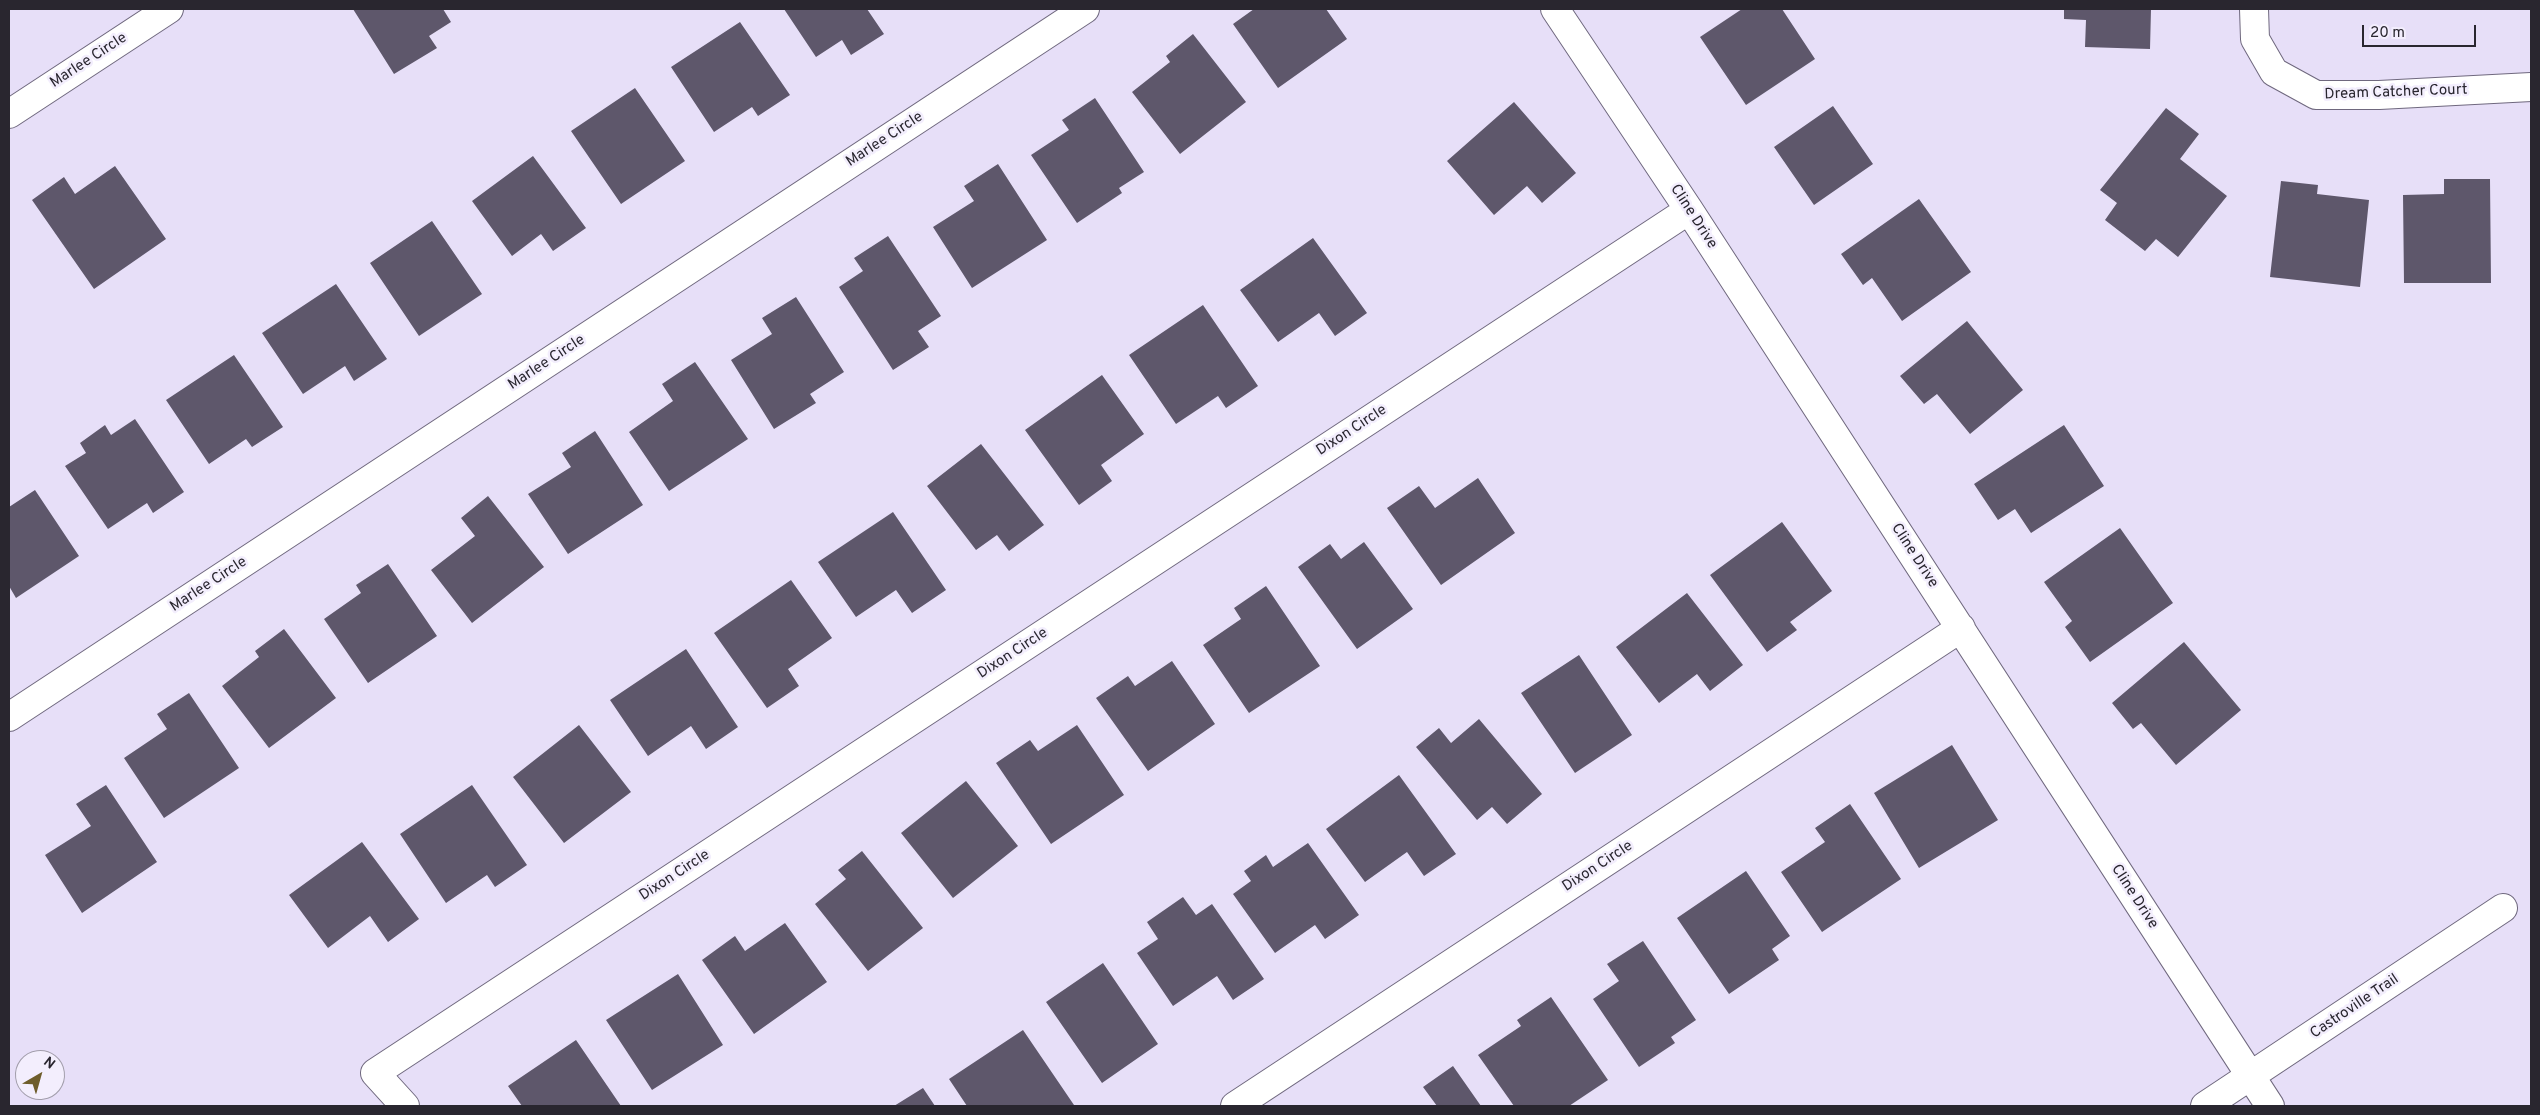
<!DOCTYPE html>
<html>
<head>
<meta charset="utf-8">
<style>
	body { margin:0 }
	#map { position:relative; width:2540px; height:1115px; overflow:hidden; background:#e7dff8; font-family:Overpass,sans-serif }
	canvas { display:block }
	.frame { position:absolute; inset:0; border:10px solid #29262f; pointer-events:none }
	.north { position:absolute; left:15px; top:1050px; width:50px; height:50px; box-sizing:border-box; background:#f3eefd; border:1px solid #a29eab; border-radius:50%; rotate:38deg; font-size:14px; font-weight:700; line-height:20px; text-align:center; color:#29262f }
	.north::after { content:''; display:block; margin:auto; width:18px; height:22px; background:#6e5d2b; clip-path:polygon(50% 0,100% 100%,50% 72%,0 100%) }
	.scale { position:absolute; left:2362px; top:25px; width:114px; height:22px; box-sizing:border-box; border:2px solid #29262f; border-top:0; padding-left:6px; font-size:15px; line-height:18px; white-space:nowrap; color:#29262f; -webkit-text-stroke:4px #f3eefd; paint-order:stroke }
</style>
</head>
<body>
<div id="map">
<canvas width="2540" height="1115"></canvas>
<div class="frame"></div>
<div class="north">N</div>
<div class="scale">20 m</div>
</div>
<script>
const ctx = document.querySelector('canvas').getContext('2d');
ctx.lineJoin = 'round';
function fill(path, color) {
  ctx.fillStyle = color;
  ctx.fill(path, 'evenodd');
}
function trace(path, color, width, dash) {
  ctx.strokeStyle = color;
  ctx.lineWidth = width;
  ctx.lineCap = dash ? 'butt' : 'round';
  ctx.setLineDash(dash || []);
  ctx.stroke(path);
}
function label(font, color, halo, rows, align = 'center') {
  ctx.font = font + ' Overpass,sans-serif';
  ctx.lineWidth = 5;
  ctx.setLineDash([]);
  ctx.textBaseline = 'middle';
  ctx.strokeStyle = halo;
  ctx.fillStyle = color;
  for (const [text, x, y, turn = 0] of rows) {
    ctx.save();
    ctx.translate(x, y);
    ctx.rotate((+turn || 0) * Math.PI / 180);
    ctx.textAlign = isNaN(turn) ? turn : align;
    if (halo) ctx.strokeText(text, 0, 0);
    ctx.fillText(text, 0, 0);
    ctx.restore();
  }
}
fill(new Path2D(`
	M 353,9 L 443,9 L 451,22 L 429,36 L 437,48 L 394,74 Z
	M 784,9 L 867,9 L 884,34 L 851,55 L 842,40 L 816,57 Z
	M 1254,9 L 1326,9 L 1347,39 L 1278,88 L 1233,24 Z
	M 1742,9 L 1782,9 L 1815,59 L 1746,105 L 1700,37 Z
	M 2064,9 L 2151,9 L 2150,49 L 2085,47 L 2086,20 L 2064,19 Z
	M 740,22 L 790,95 L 758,116 L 752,107 L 714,132 L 671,67 Z
	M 1193,34 L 1246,102 L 1180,154 L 1132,92 L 1170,62 L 1166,56 Z
	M 635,88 L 685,161 L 621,204 L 571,131 Z
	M 1095,98 L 1144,172 L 1119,188 L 1122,193 L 1077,223 L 1031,155 L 1069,130 L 1062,120 Z
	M 1514,102 L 1576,173 L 1542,203 L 1527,186 L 1494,215 L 1447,161 Z
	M 1833,106 L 1873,164 L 1814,205 L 1774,147 Z
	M 2166,108 L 2199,134 L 2180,159 L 2227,196 L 2178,257 L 2156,239 L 2145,251 L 2105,220 L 2117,203 L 2100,190 Z
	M 533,156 L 586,228 L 553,251 L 541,234 L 512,256 L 472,201 Z
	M 998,164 L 1047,240 L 972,288 L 933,227 L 974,201 L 964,186 Z
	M 115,166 L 166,239 L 94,289 L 32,200 L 64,177 L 75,194 Z
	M 2444,179 L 2490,179 L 2491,283 L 2404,283 L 2403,195 L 2444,194 Z
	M 2281,181 L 2318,185 L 2317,194 L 2369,200 L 2360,287 L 2270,277 Z
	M 1919,199 L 1971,272 L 1902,321 L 1872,278 L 1863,285 L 1841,254 Z
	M 432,221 L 482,294 L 419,336 L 370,263 Z
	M 888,236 L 941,316 L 918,331 L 929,347 L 893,370 L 839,287 L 863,271 L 854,258 Z
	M 1313,238 L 1367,313 L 1335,336 L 1319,313 L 1278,342 L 1240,290 Z
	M 336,284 L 387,359 L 354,381 L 345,366 L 303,394 L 262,333 Z
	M 796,297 L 844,372 L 810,394 L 816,403 L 774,429 L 731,360 L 772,334 L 762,318 Z
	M 1203,305 L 1258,386 L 1226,408 L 1218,396 L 1176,424 L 1129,355 Z
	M 1967,321 L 2023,390 L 1970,434 L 1937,394 L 1924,404 L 1900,376 Z
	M 234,355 L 283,427 L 252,447 L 246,439 L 209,464 L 166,400 Z
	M 695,362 L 748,439 L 669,491 L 629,432 L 673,401 L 662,384 Z
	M 1102,375 L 1144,434 L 1101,465 L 1112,481 L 1079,505 L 1025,430 Z
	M 135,419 L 184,492 L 153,513 L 147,503 L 108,529 L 65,466 L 86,453 L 80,443 L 105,425 L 111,435 Z
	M 2064,425 L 2104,486 L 2031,533 L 2015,509 L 1998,520 L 1974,484 Z
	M 595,431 L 643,505 L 568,554 L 528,494 L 571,467 L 562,453 Z
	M 981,444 L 1044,525 L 1009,551 L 997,535 L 976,550 L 927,486 Z
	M 1478,478 L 1515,533 L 1441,585 L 1387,508 L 1419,486 L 1435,508 Z
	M 35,490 L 79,556 L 16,598 L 9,586 L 9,507 Z
	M 488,496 L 544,567 L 472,623 L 431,570 L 475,536 L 461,518 Z
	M 893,512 L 946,590 L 912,613 L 896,590 L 856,617 L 818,562 Z
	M 1782,522 L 1832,591 L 1790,622 L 1797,630 L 1767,652 L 1710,575 Z
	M 2120,528 L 2173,603 L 2090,662 L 2065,627 L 2072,621 L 2044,582 Z
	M 1364,542 L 1413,609 L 1357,649 L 1298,567 L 1330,544 L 1341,559 Z
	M 388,564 L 437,636 L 368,683 L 324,619 L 361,593 L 356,585 Z
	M 791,580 L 832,638 L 788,669 L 799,686 L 767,708 L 714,633 Z
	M 1266,586 L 1320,666 L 1249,713 L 1203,645 L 1241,619 L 1234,608 Z
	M 1687,593 L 1743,665 L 1710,691 L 1697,674 L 1659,703 L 1616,647 Z
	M 284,629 L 336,698 L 269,748 L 222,686 L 259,657 L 255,651 Z
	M 2184,642 L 2241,710 L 2176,765 L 2141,723 L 2133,729 L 2112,703 Z
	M 686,649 L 738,727 L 706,749 L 691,726 L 648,756 L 610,700 Z
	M 1579,655 L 1632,735 L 1575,773 L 1521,693 Z
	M 1172,661 L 1215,724 L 1148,771 L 1096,698 L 1128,676 L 1135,686 Z
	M 189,693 L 239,768 L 164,818 L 124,758 L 167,729 L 157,714 Z
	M 1479,719 L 1542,794 L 1507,824 L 1492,807 L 1477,820 L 1416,747 L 1439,728 L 1451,743 Z
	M 579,725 L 631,792 L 564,843 L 513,777 Z
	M 1077,725 L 1124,795 L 1051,844 L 996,763 L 1030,740 L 1038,751 Z
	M 1952,745 L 1998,820 L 1919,868 L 1874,793 Z
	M 1399,775 L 1456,854 L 1424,876 L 1407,852 L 1365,882 L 1326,829 Z
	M 966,781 L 1018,846 L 953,898 L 901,833 Z
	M 106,785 L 157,862 L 82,913 L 45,855 L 91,826 L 76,804 Z
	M 472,785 L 527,865 L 495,887 L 487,875 L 446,903 L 400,834 Z
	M 1850,804 L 1901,879 L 1822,932 L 1781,872 L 1825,842 L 1815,828 Z
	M 362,842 L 419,919 L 388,942 L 370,916 L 328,948 L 289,895 Z
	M 1308,843 L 1359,915 L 1325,939 L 1315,925 L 1275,953 L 1233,894 L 1251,881 L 1244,871 L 1266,855 L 1273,867 Z
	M 862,851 L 923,928 L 868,971 L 815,904 L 846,879 L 838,870 Z
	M 1746,871 L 1790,936 L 1772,949 L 1779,960 L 1729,994 L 1677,918 Z
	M 1183,897 L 1196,915 L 1212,904 L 1264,979 L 1233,1000 L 1217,976 L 1173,1006 L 1137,953 L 1158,939 L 1147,922 Z
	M 785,923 L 827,982 L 754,1034 L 702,960 L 735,936 L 745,951 Z
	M 1643,941 L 1696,1020 L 1671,1037 L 1675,1043 L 1639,1067 L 1593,999 L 1619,981 L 1607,964 Z
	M 1103,963 L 1158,1044 L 1102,1083 L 1046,1002 Z
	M 678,974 L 723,1045 L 652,1090 L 606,1020 Z
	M 1551,997 L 1608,1080 L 1569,1106 L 1514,1106 L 1478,1055 L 1521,1026 L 1517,1020 Z
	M 1023,1030 L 1074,1105 L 967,1106 L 949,1079 Z
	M 576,1040 L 621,1106 L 522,1106 L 508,1086 Z
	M 1453,1066 L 1481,1106 L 1437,1106 L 1423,1087 Z
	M 923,1088 L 935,1106 L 894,1106 Z`), '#5e576b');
const minor = new Path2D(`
	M 1555,9 L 1689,210 L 2270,1106
	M 2254,9 L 2255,39 L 2274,72 L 2316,95 L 2379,95 L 2531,87
	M 9,114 L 169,9
	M 9,717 L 1085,9
	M 405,1106 L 375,1073 L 1689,210
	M 1235,1106 L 1961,628
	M 2205,1106 L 2503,908`);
trace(minor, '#6f687e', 30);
trace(minor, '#fff', 28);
label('15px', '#29262f', '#f3eefd', [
	["Marlee Circle",89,61,-33],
	["Dream Catcher Court",2396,93,-2],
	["Marlee Circle",885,140,-33],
	["Cline Drive",1693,217,57],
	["Marlee Circle",547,363,-33],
	["Dixon Circle",1352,431,-33],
	["Cline Drive",1914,556,57],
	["Marlee Circle",209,585,-33],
	["Dixon Circle",1013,654,-33],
	["Dixon Circle",1598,867,-33],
	["Dixon Circle",675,876,-33],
	["Cline Drive",2134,897,57],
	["Castroville Trail",2355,1007,-34]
]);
</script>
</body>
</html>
